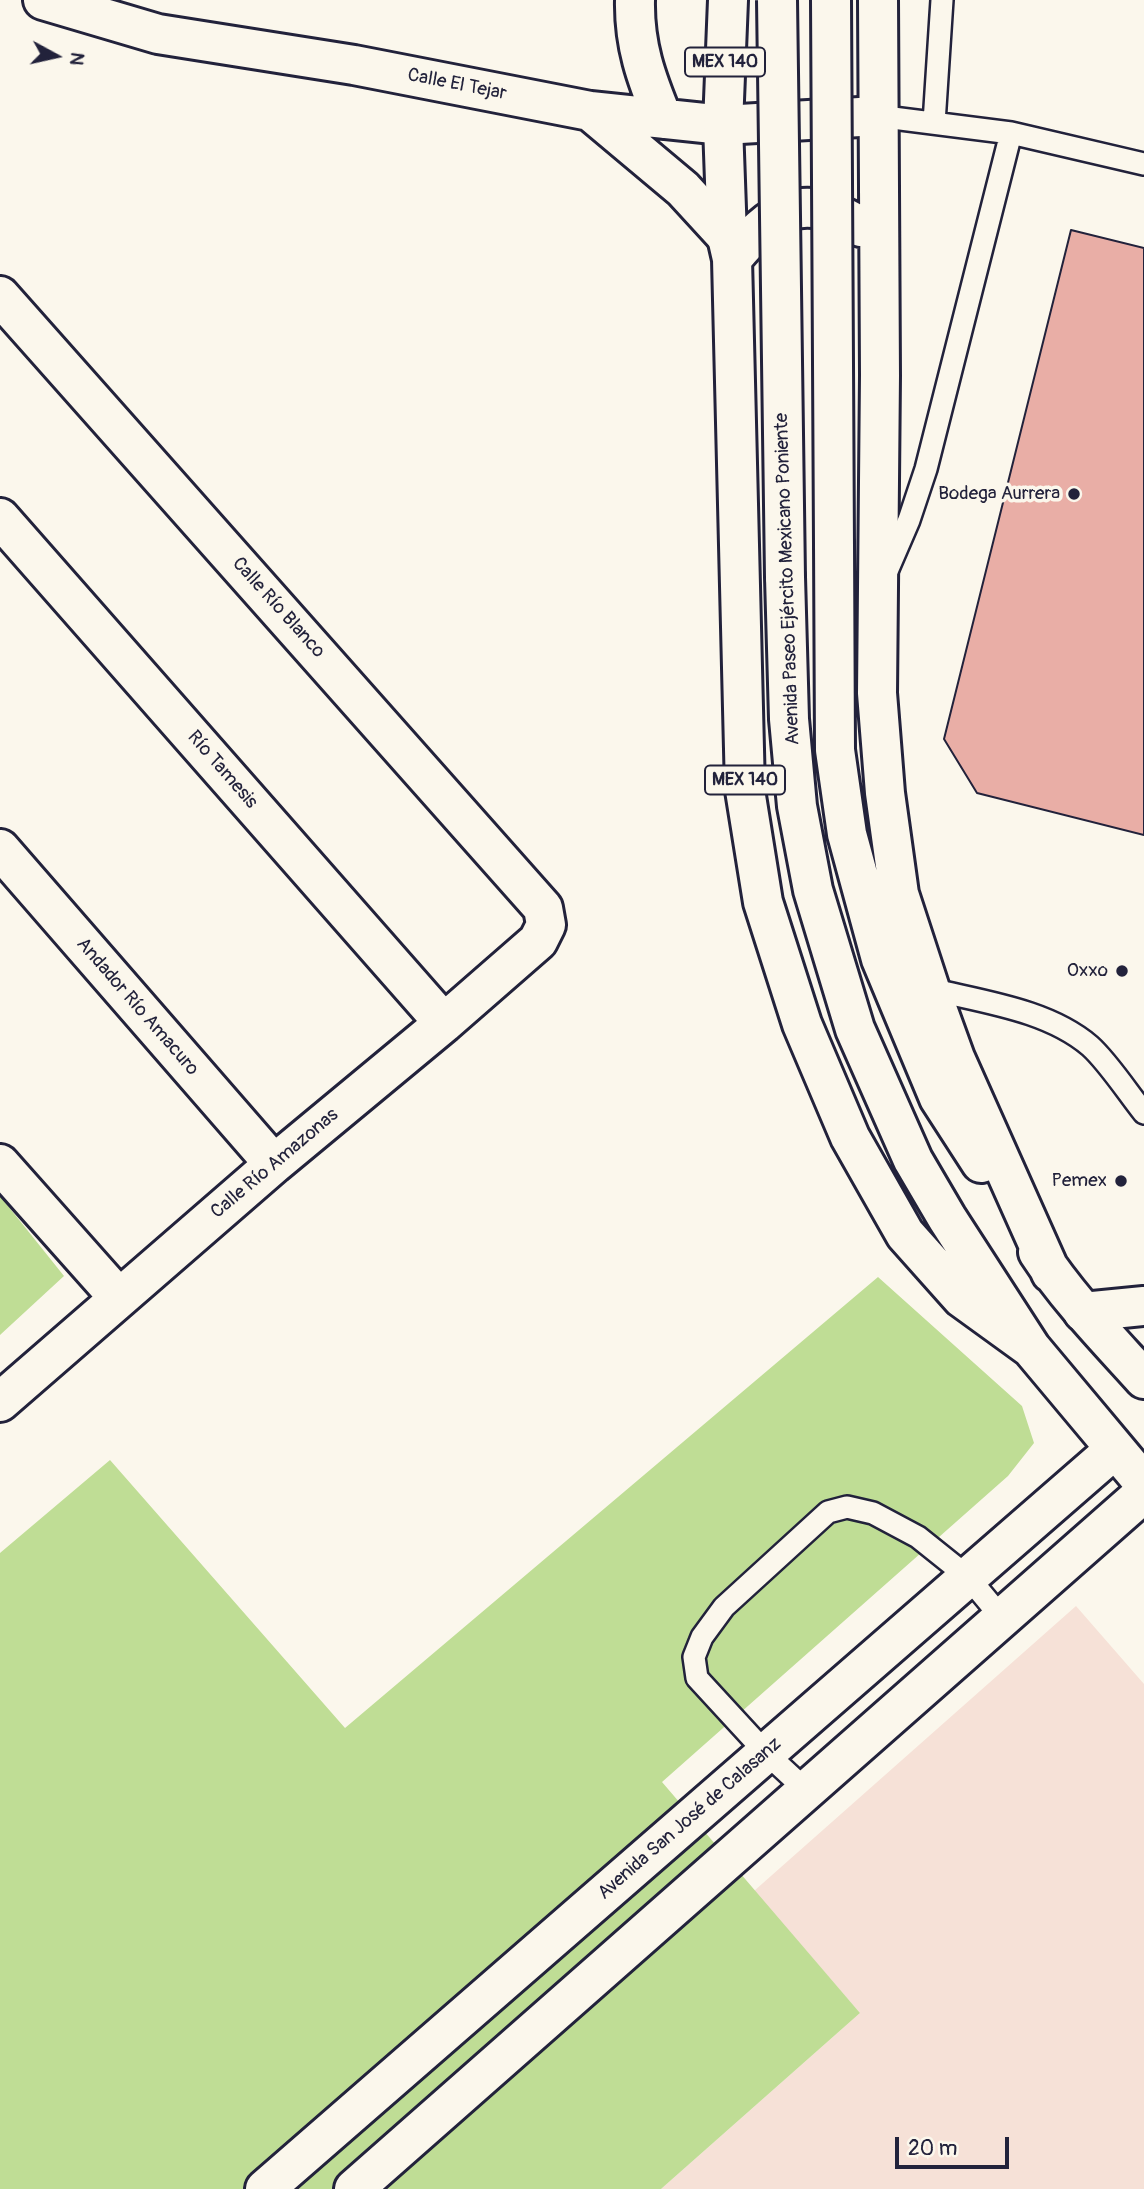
<!DOCTYPE html>
<html>
<head>
<meta charset="utf-8">
<style>
	body { margin:0 }
	#map { position:relative; width:1144px; height:2189px; overflow:hidden; background:#fbf7ec; font-family:Pangolin,sans-serif }
	canvas { display:block }
	.north { position:absolute; left:21px; top:21px; width:70px; height:70px; -webkit-text-stroke:5px #fbf7ec; paint-order:stroke; rotate:98deg; font-size:19px; font-weight:700; line-height:28px; text-align:center; color:#22223b }
	.north::after { content:''; display:block; margin:auto; width:24px; height:32px; background:#22223b; clip-path:polygon(50% 0,100% 100%,50% 72%,0 100%) }
	.scale { position:absolute; left:895px; top:2137px; width:114px; height:32px; box-sizing:border-box; border:4px solid #22223b; border-top:0; padding-left:9px; font-size:21px; line-height:24px; white-space:nowrap; color:#22223b; -webkit-text-stroke:5px #fbf7ec; paint-order:stroke }
</style>
</head>
<body>
<div id="map">
<canvas width="1144" height="2189"></canvas>
<div class="north">N</div>
<div class="scale">20 m</div>
</div>
<script>
const ctx = document.querySelector('canvas').getContext('2d');
ctx.lineJoin = 'round';
function fill(path, color) {
  ctx.fillStyle = color;
  ctx.fill(path, 'evenodd');
}
function trace(path, color, width, dash) {
  ctx.strokeStyle = color;
  ctx.lineWidth = width;
  ctx.lineCap = dash ? 'butt' : 'round';
  ctx.setLineDash(dash || []);
  ctx.stroke(path);
}
function label(font, color, halo, rows, align = 'center') {
  ctx.font = font + ' Pangolin,sans-serif';
  ctx.lineWidth = 7;
  ctx.setLineDash([]);
  ctx.textBaseline = 'middle';
  ctx.strokeStyle = halo;
  ctx.fillStyle = color;
  for (const [text, x, y, turn = 0] of rows) {
    ctx.save();
    ctx.translate(x, y);
    ctx.rotate((+turn || 0) * Math.PI / 180);
    ctx.textAlign = isNaN(turn) ? turn : align;
    if (halo) ctx.strokeText(text, 0, 0);
    ctx.fillText(text, 0, 0);
    ctx.restore();
  }
}
fill(new Path2D(`
	M 1076,1606 L 1144,1684 L 1144,2189 L 661,2189 L 860,2013 L 754,1891 Z`), '#f6e1d7');
fill(new Path2D(`
	M 0,1196 L 64,1276 L 0,1335 Z
	M 878,1277 L 1022,1406 L 1034,1443 L 1008,1476 L 662,1782 L 860,2013 L 661,2189 L 0,2189 L 0,1553 L 110,1460 L 345,1728 Z`), '#bfdd95');
const building = new Path2D(`
	M 1071,230 L 1144,248 L 1144,835 L 977,793 L 944,739 Z`);
fill(building, '#e9aea6');
trace(building, '#22223b', 2);
const service = new Path2D(`
	M 877,116 L 1011,133 L 1144,164
	M 934,123 L 942,0
	M 887,571 L 909,520 L 926,469 L 1011,133
	M 930,989 C 983,1002 1048,1010 1090,1046 C 1108,1062 1128,1093 1144,1113
	M 806,1790 L 766,1753 L 697,1678 L 694,1657 L 702,1637 L 724,1607 L 828,1512 L 847,1507 L 873,1513 L 918,1537 L 968,1577 L 1002,1618`);
const minor = new Path2D(`
	M 0,296 L 543,908 L 546,925 L 538,941 L 444,1023 L 274,1164 L 0,1402
	M 0,518 L 444,1023
	M 0,849 L 274,1164
	M 0,1164 L 119,1298`);
const tertiary = new Path2D(`
	M 265,2189 L 1114,1450
	M 354,2189 L 1144,1493`);
const secondary = new Path2D(`
	M 43,0 L 158,34 L 354,65 L 590,111 L 723,125 L 877,116
	M 635,0 C 634,45 646,78 663,119
	M 590,111 L 683,189 L 727,237
	M 1083,1312 L 1144,1306`);
const primary = new Path2D(`
	M 728,0 L 723,125 L 727,237 L 732,259 L 745,790 L 763,902 L 802,1024 L 850,1137 L 905,1234 L 962,1298 L 1031,1348
	M 878,0 L 880,375 L 877,693 L 885,793 L 899,894 L 930,989 L 955,1058 L 1051,1273
	M 732,259 C 772,211 802,189 861,227
	M 834,544 L 835,750 L 847,834 L 881,959 L 939,1098 L 981,1163
	M 785,577 L 789,719 L 797,806 L 813,890 L 855,1029 L 913,1160 L 947,1218 L 1031,1348 L 1144,1483
	M 1038,1252 C 1068,1298 1107,1338 1144,1379`);
trace(service, '#22223b', 26);
trace(minor, '#22223b', 44);
trace(tertiary, '#22223b', 44);
trace(secondary, '#22223b', 44);
trace(primary, '#22223b', 44);
trace(service, '#fbf7ec', 21);
trace(minor, '#fbf7ec', 38);
trace(tertiary, '#fbf7ec', 38);
trace(secondary, '#fbf7ec', 38);
trace(primary, '#fbf7ec', 38);
const primaryBridge = new Path2D(`
	M 777,0 L 785,577
	M 831,0 L 834,544`);
trace(primaryBridge, '#22223b', 44, []);
trace(primaryBridge, '#fbf7ec', 38);
for (const [x, y, r, color] of [
	[1074,494,7,"#22223b"],
	[1122,971,7,"#22223b"],
	[1121,1181,7,"#22223b"]
]) {
  const dot = new Path2D();
  dot.arc(x, y, r, 0, 2 * Math.PI);
  ctx.fillStyle = color;
  ctx.fill(dot);
  trace(dot, '#fbf7ec', 2.5);
}
for (const [x, y, w] of [
	[725,62,80],
	[745,780,80]
]) {
  const box = new Path2D();
  box.roundRect(x - w / 2, y - 14.5, w, 29, 5);
  ctx.fillStyle = '#fbf7ec';
  ctx.fill(box);
  trace(box, '#22223b', 2);
}
label('bold 18px', '#22223b', null, [
	["MEX 140",725,62],
	["MEX 140",745,780]
]);
label('19px', '#22223b', '#fbf7ec', [
	["Calle El Tejar",457,85,11],
	["Avenida Paseo Ejército Mexicano Poniente",788,579,-92],
	["Calle Río Blanco",278,608,48],
	["Río Tamesis",222,770,49],
	["Andador Río Amacuro",137,1007,49],
	["Calle Río Amazonas",275,1164,-40],
	["Avenida San José de Calasanz",690,1819,-41]
]);
label('19px', '#22223b', '#fbf7ec', [
	["Bodega Aurrera",1060,494],
	["Oxxo",1108,971],
	["Pemex",1107,1181]
], 'right');
</script>
</body>
</html>
